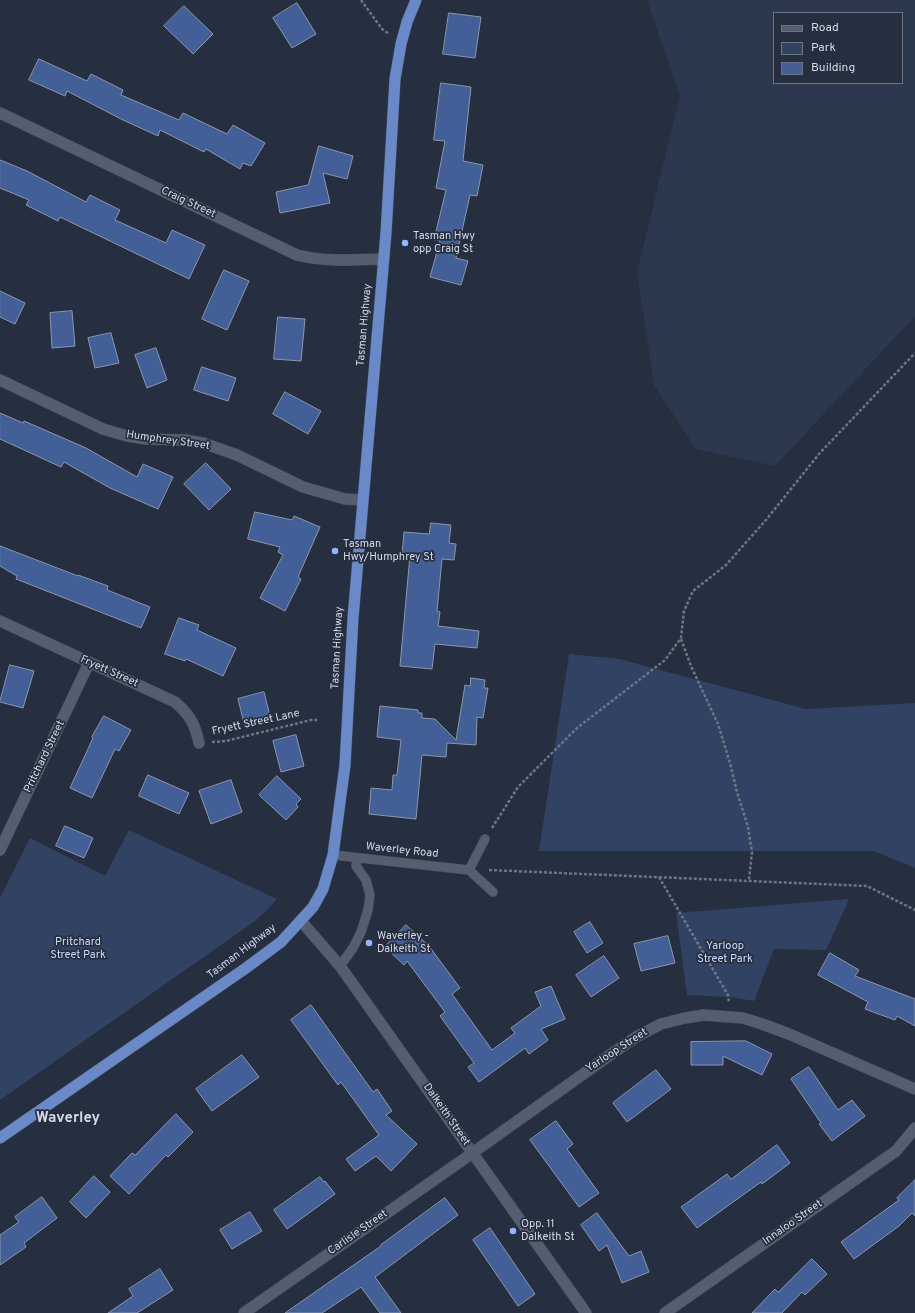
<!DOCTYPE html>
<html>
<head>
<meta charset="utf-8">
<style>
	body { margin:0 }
	#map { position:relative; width:915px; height:1313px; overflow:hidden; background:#262f3f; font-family:Overpass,sans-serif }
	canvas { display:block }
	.legend { position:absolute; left:773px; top:12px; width:130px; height:72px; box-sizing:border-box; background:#262f3f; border:1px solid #6c7381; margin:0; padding:5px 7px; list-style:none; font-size:12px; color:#d4dae5 }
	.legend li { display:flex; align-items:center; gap:8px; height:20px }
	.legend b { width:20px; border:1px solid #6c7381 }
</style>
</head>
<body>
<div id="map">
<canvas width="915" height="1313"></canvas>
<ul class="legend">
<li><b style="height:5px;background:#555e70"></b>Road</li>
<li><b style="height:11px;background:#314263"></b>Park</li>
<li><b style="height:11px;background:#425f97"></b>Building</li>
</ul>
</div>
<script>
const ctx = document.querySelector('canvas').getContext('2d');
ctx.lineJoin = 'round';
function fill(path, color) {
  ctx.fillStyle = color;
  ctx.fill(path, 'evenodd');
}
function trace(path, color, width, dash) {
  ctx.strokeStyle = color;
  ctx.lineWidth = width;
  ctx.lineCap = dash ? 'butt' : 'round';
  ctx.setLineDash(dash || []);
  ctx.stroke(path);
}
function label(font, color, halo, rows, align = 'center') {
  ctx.font = font + ' Overpass,sans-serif';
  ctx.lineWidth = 3.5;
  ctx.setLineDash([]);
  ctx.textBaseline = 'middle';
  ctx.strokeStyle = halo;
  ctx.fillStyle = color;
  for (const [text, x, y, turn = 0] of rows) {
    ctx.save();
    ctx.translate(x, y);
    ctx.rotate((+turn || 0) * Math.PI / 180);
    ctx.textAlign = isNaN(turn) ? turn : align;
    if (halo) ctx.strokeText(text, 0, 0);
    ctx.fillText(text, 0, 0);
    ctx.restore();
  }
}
fill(new Path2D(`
	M 647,0 L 915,0 L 915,316 L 775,466 L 696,449 L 654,385 L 637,272 L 680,96 ZM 774,13 L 902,13 L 902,83 L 774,83 Z`), '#2c384d');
fill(new Path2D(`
	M 569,654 L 619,659 L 806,709 L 915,703 L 915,868 L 874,851 L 539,851 Z
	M 129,830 L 277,899 L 266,911 L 255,921 L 0,1100 L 0,898 L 30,838 L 105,876 Z
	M 849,899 L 826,950 L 774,949 L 754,1001 L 731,997 L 687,995 L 676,913 Z`), '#314263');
const building = new Path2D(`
	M 297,3 L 316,34 L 292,48 L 273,18 Z
	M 184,6 L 213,34 L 193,54 L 164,26 Z
	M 449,13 L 481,17 L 475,58 L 443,54 Z
	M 39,59 L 87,81 L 91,74 L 123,90 L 121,95 L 179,120 L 183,113 L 227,134 L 233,125 L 265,143 L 251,166 L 243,163 L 240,169 L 206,149 L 204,152 L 160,130 L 158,136 L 123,120 L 67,91 L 65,96 L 29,80 Z
	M 441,83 L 471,87 L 463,161 L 483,165 L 477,196 L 470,195 L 456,258 L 468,261 L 461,285 L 430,277 L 440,241 L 434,240 L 446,190 L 436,188 L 445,141 L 434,140 Z
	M 319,146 L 353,156 L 347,179 L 323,173 L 330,203 L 280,213 L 276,192 L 308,185 Z
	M 0,160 L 27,171 L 86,202 L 90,195 L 120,210 L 115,220 L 166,243 L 172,230 L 205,245 L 189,279 L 60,217 L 58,221 L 26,205 L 29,200 L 0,188 Z
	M 224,270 L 249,281 L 227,330 L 202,319 Z
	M 0,291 L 25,303 L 15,324 L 0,317 Z
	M 72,311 L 75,346 L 52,348 L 50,313 Z
	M 278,317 L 305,319 L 301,361 L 274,359 Z
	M 111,333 L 119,363 L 95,368 L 88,338 Z
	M 156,348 L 167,380 L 147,388 L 135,355 Z
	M 202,367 L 236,378 L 228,401 L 194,390 Z
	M 285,392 L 321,411 L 308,434 L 273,414 Z
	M 0,413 L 23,423 L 24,421 L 86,448 L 137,477 L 143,464 L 173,477 L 158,509 L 110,488 L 64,462 L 61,467 L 0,439 Z
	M 206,463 L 231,489 L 209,510 L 184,484 Z
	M 255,512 L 292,520 L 294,516 L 320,527 L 298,577 L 301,579 L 285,611 L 260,598 L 283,555 L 278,552 L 280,547 L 248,539 Z
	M 431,523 L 451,525 L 449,543 L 456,544 L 454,560 L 442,559 L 437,611 L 440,612 L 438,626 L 479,631 L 477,648 L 435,644 L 432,669 L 400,666 L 410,555 L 402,554 L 404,532 L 429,534 Z
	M 0,546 L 78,576 L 78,575 L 108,586 L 107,590 L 150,607 L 141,628 L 16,579 L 17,576 L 0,566 Z
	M 179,618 L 199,625 L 197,630 L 236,648 L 223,676 L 186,659 L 185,661 L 165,654 Z
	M 10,665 L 34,671 L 23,708 L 0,702 Z
	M 471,678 L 485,680 L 484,688 L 488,688 L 483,718 L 477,717 L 476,745 L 447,743 L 446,757 L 422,755 L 416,819 L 369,814 L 371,788 L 392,790 L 393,775 L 397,775 L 401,740 L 377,737 L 380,706 L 418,710 L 418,713 L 422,713 L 422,718 L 435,719 L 456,740 L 465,685 L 470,686 Z
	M 264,692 L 271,720 L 245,727 L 238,699 Z
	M 104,716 L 131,730 L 119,751 L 115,749 L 92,798 L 70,788 L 93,738 L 92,737 Z
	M 296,735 L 304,766 L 281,772 L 273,741 Z
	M 148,775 L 189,793 L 179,814 L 139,796 Z
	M 277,776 L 301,799 L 296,804 L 298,807 L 286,820 L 259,795 Z
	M 231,780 L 242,812 L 211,824 L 199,791 Z
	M 65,826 L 93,838 L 84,858 L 56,846 Z
	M 590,922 L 603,943 L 587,953 L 574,932 Z
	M 406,925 L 429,946 L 460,988 L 452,994 L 492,1050 L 515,1033 L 511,1028 L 541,1006 L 535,992 L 551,986 L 565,1019 L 541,1029 L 548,1040 L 529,1054 L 525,1048 L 479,1082 L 468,1067 L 474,1063 L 440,1016 L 445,1012 L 407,961 L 404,965 L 385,947 Z
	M 668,936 L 675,963 L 641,971 L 634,944 Z
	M 830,953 L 859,970 L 855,976 L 915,999 L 915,1026 L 897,1016 L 895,1020 L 865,1009 L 868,1002 L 818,975 Z
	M 604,956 L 619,978 L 591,997 L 576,975 Z
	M 311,1005 L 373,1092 L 377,1089 L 392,1111 L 386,1115 L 417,1144 L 391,1171 L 376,1156 L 355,1171 L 346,1159 L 379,1135 L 341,1082 L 338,1085 L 291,1020 Z
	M 746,1041 L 772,1054 L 762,1075 L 723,1056 L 723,1065 L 691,1065 L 691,1042 Z
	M 242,1055 L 259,1077 L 212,1111 L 196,1089 Z
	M 809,1067 L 838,1110 L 852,1100 L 865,1116 L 832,1141 L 819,1124 L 821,1123 L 791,1079 Z
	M 656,1070 L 671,1089 L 627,1122 L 613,1103 Z
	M 176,1114 L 193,1132 L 168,1157 L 166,1155 L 129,1194 L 110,1176 L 132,1153 L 135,1155 Z
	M 556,1121 L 573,1144 L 567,1149 L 599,1193 L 579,1207 L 530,1140 Z
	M 777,1145 L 790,1163 L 762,1184 L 761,1182 L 697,1228 L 681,1207 L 727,1174 L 731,1179 Z
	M 94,1176 L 110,1192 L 86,1218 L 70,1202 Z
	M 320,1177 L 324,1182 L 325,1181 L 335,1194 L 287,1229 L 274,1210 Z
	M 915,1180 L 915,1216 L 912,1213 L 899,1226 L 854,1259 L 841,1242 L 899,1200 L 897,1198 Z
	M 42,1197 L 57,1218 L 24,1243 L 26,1247 L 0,1265 L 0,1235 L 19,1222 L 15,1217 Z
	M 445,1198 L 458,1215 L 375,1277 L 401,1313 L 380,1313 L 361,1287 L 322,1313 L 285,1313 L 381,1246 L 381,1245 Z
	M 250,1212 L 262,1231 L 232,1249 L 220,1230 Z
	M 597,1213 L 629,1256 L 641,1251 L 649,1272 L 622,1283 L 607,1245 L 599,1251 L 581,1225 Z
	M 490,1228 L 535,1294 L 518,1306 L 473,1240 Z
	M 812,1259 L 827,1274 L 805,1295 L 802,1292 L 782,1313 L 752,1313 L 775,1289 L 778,1292 Z
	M 160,1269 L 173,1290 L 137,1313 L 108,1313 L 133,1296 L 129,1289 Z`);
fill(building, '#425f97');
trace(building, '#8c97ab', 1);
const service = new Path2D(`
	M 333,855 L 469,870 L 493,892
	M 469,870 L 485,839
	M 340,966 L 353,948 L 361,932 L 368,910 L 370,895 L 366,880 L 356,866 L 357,858`);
const minor = new Path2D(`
	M 0,113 L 297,255 C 325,262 355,260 384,259
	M 0,380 L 103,429 L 127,436 L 146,439 L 185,440 L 203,443 L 237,455 L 303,487 L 345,499 L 362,500
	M 0,621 L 175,702 C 190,715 195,724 199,743
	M 0,850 L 89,663
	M 301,921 L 340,966 L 586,1313
	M 244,1313 L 464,1159 L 610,1055 L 636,1037 L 661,1024 L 685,1018 L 704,1015 L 743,1018 L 762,1024 L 789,1034 L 915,1089
	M 665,1313 L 896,1151 L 915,1128`);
const trunk = new Path2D(`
	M 0,1138 L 246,968 L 281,942 L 313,907 L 323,889 L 333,855 L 345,765 L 353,618 L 386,233 L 395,79 L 401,44 L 407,22 L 416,0`);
trace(service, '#424a57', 10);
trace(minor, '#424a57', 12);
trace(trunk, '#424a57', 12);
trace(new Path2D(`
	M 361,0 L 382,29 L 389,34
	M 681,639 L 691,666 L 718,724 L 730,763 L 737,792 L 748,827 L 752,852 L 749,880
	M 212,742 L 226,741 L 311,720 L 317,720
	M 492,828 L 518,787 L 577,728 L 665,660 L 681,638 L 684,611 L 693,591 L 726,565 L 766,520 L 819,454 L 915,353
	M 489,870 L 867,886 L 915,910
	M 659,877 L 728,995 L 729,1003`), '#6e7684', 2.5, [3, 2]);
trace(service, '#555e70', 9);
trace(minor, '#555e70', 11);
trace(trunk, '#6989c8', 11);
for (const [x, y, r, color] of [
	[405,243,4,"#92b7fd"],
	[335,551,4,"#92b7fd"],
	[369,943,4,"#92b7fd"],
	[513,1231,4,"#92b7fd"]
]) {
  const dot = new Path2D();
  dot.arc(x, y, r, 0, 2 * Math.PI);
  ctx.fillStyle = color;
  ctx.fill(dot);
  trace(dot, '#262f3f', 1.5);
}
label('11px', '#d4dae5', '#262f3f', [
	["Craig Street",188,203,25],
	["Tasman Highway",365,325,-85],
	["Humphrey Street",168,441,8],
	["Tasman Highway",338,648,-87],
	["Fryett Street",109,672,24],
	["Fryett Street Lane",256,723,-12],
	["Pritchard Street",45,757,-64],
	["Waverley Road",402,851,6],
	["Tasman Highway",242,952,-37],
	["Yarloop Street",617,1051,-33],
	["Dalkeith Street",446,1115,55],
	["Innaloo Street",793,1223,-35],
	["Carlisle Street",358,1233,-35]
]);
label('11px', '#d4dae5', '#262f3f', [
	["Tasman Hwy",413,237],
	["opp Craig St",413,250],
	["Tasman",343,545],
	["Hwy/Humphrey St",343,558],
	["Waverley -",377,937],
	["Dalkeith St",377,950],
	["Opp. 11",521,1225],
	["Dalkeith St",521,1238]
], 'left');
label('11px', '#c9dcfe', '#262f3f', [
	["Pritchard",78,943],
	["Street Park",78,956],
	["Yarloop",725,947],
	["Street Park",725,960]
]);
label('bold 15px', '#d4dae5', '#262f3f', [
	["Waverley",68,1119]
]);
</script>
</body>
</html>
